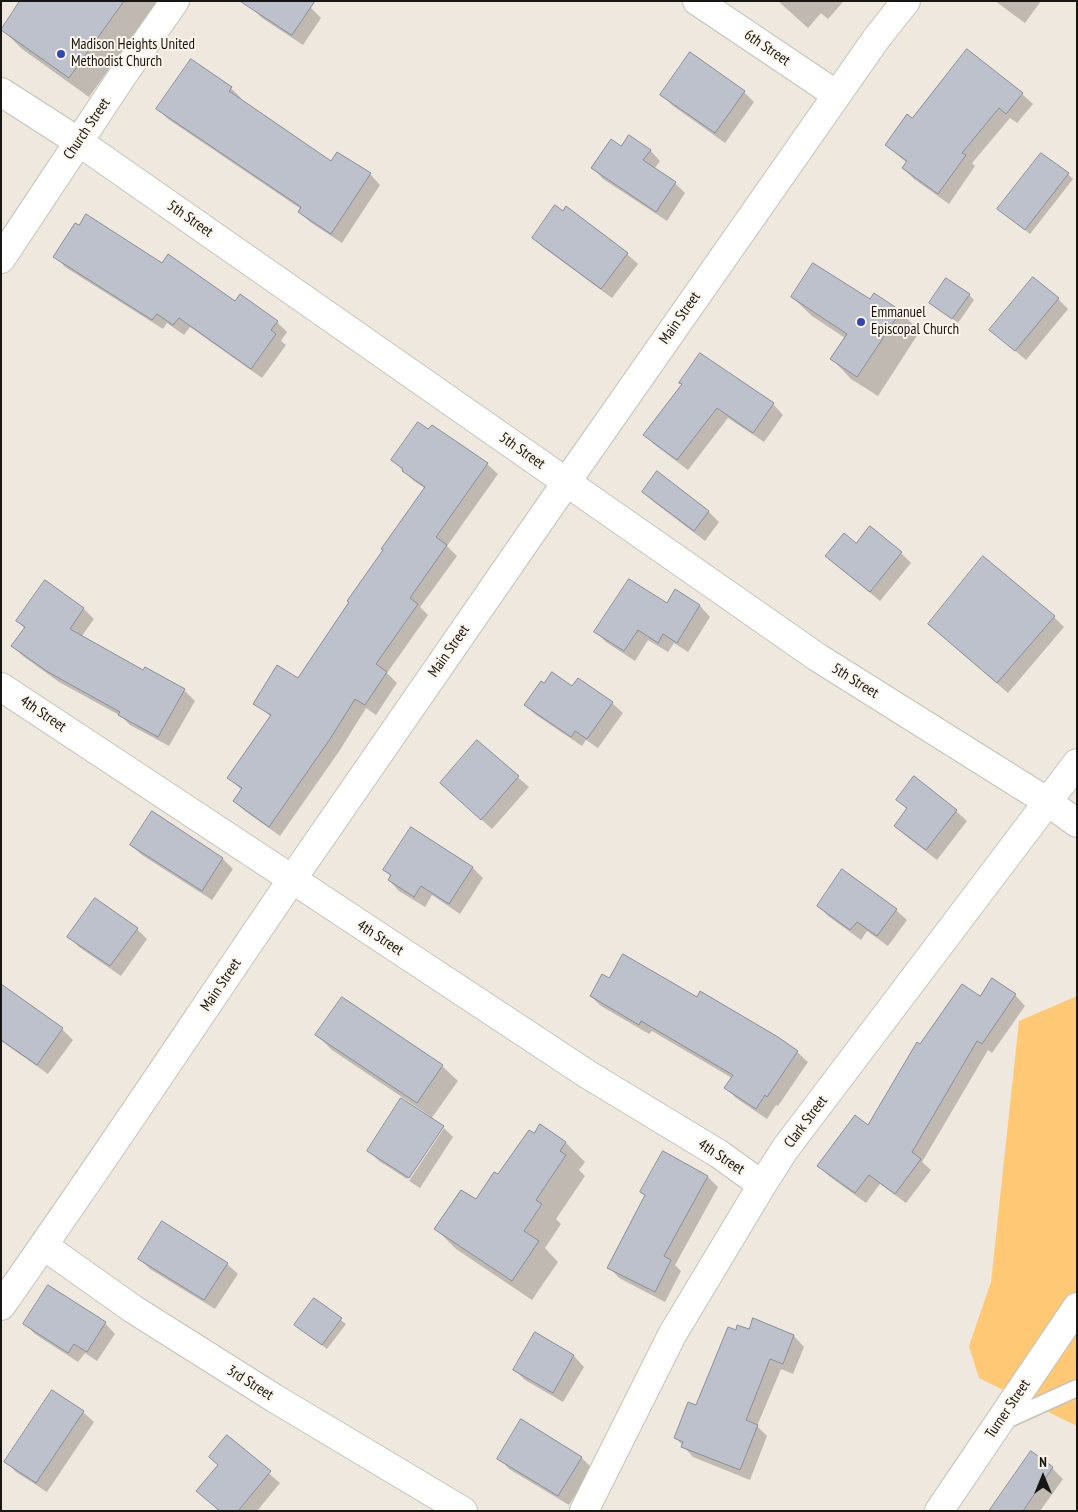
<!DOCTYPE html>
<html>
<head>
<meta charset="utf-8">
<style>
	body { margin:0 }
	#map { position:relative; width:1078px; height:1512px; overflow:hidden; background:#efe8df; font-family:"PT Sans Narrow",sans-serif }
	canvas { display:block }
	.frame { position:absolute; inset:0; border:2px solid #181613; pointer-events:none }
	.north { position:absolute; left:1018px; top:1452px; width:50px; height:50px; -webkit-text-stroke:4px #fcf5ec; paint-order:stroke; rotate:0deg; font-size:14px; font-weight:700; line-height:20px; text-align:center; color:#181613 }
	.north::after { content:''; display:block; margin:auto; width:18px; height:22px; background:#181613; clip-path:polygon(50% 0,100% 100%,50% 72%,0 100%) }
</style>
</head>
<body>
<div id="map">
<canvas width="1078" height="1512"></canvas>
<div class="frame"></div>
<div class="north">N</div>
</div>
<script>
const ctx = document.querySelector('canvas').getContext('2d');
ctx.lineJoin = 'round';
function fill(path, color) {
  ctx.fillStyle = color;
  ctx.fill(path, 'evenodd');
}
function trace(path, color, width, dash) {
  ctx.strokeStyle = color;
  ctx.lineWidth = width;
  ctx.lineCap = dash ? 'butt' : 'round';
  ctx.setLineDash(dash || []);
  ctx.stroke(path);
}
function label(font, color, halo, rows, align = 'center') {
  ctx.font = font + ' "PT Sans Narrow",sans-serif';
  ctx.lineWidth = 4;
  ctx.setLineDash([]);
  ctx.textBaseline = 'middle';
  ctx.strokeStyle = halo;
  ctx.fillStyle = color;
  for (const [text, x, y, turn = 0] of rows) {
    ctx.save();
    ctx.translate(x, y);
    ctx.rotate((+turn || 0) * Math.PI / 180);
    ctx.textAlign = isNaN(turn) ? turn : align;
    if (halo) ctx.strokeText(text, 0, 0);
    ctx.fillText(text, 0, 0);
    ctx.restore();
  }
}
fill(new Path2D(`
	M 1077,996 L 1077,1426 L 979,1378 L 969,1346 L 991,1282 L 1019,1021 Z`), '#fec874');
fill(new Path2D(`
	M 22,1 L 158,1 L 89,97 L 22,49 L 2,29 Z
	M 301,1 L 311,8 L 321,18 L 303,45 L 262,18 L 252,8 Z
	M 778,1 L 843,1 L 843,2 L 828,19 L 821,13 L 808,28 Z
	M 995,1 L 1041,1 L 1025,23 Z
	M 231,88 L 241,98 L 240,100 L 331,163 L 370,174 L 380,185 L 342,243 L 310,222 L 299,212 L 301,209 L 168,119 L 158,109 Z
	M 744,92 L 754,102 L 725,143 L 672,105 L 662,95 Z
	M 1022,94 L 1033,104 L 1017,123 L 1010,118 L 972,163 L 975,166 L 949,204 L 914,179 L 903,168 L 907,163 L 886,145 L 913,119 Z
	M 621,147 L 650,150 L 660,161 L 654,169 L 675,183 L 685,193 L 667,221 L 603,179 L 593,168 Z
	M 1068,174 L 1073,179 L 1030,234 L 1004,214 Z
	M 533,238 L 627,254 L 638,264 L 612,298 L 544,248 Z
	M 55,256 L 235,303 L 277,322 L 287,332 L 281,341 L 286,345 L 262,378 L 190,327 L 184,335 L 167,323 L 163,329 L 65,267 Z
	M 969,295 L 974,300 L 958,323 L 931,303 Z
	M 792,297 L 870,301 L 900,312 L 920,331 L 878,396 L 851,379 L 832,359 L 845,338 L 812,316 Z
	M 1058,299 L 1068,309 L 1026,360 L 991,330 Z
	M 683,385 L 773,404 L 783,415 L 764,442 L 728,418 L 688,470 L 655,445 L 645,435 Z
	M 432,426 L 487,464 L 498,474 L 447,546 L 457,556 L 420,607 L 428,615 L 387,673 L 397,683 L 376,715 L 366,708 L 340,750 L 280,836 L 245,811 L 234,801 L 242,790 L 228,778 L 271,717 L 255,703 L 298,680 L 426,489 L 414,481 L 392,460 Z
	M 643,492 L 708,511 L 719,522 L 705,541 L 654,502 Z
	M 901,553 L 911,563 L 880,601 L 837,566 L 827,556 Z
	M 45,582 L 84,609 L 94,619 L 81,637 L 144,671 L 145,668 L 184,690 L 195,701 L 169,746 L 130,725 L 121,716 L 59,682 L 23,656 L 13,646 L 25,629 L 18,621 Z
	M 675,591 L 700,606 L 710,617 L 688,652 L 674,643 L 668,652 L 648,640 L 635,661 L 606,642 L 596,632 L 667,604 Z
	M 1054,617 L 1064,627 L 1008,693 L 940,634 Z
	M 545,685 L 572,688 L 612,703 L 623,713 L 598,748 L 586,740 L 582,746 L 536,715 L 525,705 Z
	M 477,742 L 529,787 L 492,829 L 441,783 Z
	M 897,799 L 956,811 L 967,821 L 937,860 L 906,836 L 896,826 L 908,810 Z
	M 411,829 L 473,868 L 483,878 L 460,914 L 432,895 L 425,907 L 399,891 L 389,880 L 391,877 L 385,870 Z
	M 131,845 L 223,859 L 233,869 L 212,900 L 142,855 Z
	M 818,905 L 896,910 L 907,920 L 888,946 L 867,931 L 861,940 L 828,916 Z
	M 137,929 L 147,939 L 121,976 L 79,947 L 69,937 Z
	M 609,980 L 697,999 L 797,1052 L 808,1062 L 778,1106 L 776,1105 L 767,1119 L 736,1098 L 726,1088 L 732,1078 L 652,1031 L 649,1034 L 601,1006 L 591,996 Z
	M 1,986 L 62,1029 L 73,1040 L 48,1074 L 1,1041 Z
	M 1015,995 L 1025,1006 L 992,1053 L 988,1050 L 922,1162 L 931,1170 L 906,1203 L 880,1184 L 866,1203 L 829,1176 L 819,1166 L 868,1127 L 921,1046 L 980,998 Z
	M 317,1035 L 442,1066 L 458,1081 L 431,1119 L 443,1127 L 441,1127 L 407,1179 L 379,1161 L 368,1150 L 430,1116 L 332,1050 Z
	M 540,1125 L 566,1143 L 585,1162 L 579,1170 L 585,1176 L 556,1219 L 561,1224 L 545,1248 L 558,1262 L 532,1300 L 456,1249 L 436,1229 L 476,1201 L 534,1135 Z
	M 444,1128 L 453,1137 L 420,1188 L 409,1181 Z
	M 708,1177 L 718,1187 L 675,1265 L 681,1271 L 665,1302 L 619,1278 L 609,1267 L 646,1196 L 642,1192 Z
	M 140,1259 L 227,1264 L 238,1274 L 215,1309 L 150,1269 Z
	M 314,1300 L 346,1324 L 327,1349 L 296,1325 Z
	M 754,1320 L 794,1336 L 804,1347 L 793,1374 L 781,1369 L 757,1426 L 767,1436 L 750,1480 L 693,1457 L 676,1438 L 697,1406 L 736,1331 L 750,1331 Z
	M 105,1323 L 115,1334 L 97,1361 L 85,1353 L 78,1362 L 35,1334 L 25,1324 Z
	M 536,1334 L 574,1356 L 584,1367 L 563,1402 L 525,1380 L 515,1370 Z
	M 83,1412 L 94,1422 L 47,1492 L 16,1472 L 6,1462 Z
	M 521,1421 L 582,1458 L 592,1468 L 569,1505 L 509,1469 L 499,1458 Z
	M 227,1437 L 280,1483 L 257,1511 L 219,1511 L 198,1491 L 219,1466 Z
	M 1031,1453 L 1052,1468 L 1063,1479 L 1040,1511 L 990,1511 Z`), '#0003');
const building = new Path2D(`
	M 20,1 L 124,1 L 69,78 L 1,30 Z
	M 240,1 L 315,1 L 292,35 Z
	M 967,49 L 1023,93 L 1006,114 L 999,108 L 962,153 L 966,155 L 938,194 L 902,168 L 907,161 L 885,145 L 907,114 L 912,118 Z
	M 690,52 L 745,91 L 715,133 L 660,95 Z
	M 191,59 L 232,87 L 229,91 L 331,161 L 337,152 L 371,173 L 331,234 L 298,212 L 301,207 L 156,109 Z
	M 629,135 L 651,150 L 643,160 L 676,182 L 656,212 L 591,168 L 611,139 L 621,146 Z
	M 1041,153 L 1069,173 L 1025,230 L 997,209 Z
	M 555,205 L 563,211 L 566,206 L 628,253 L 601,289 L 532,238 Z
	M 86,214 L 162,263 L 168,254 L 235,301 L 240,294 L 278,321 L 271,330 L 276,334 L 251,369 L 179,318 L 173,325 L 157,314 L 152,320 L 53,257 L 75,223 L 79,225 Z
	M 813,263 L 870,299 L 874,293 L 901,311 L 857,377 L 830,359 L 847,334 L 791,297 Z
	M 1033,277 L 1059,298 L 1015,351 L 989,330 Z
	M 946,278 L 970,294 L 952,319 L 929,303 Z
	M 700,353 L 774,403 L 753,433 L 717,408 L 677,460 L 643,435 L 682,384 L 679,383 Z
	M 418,422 L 428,429 L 432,425 L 488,463 L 436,537 L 447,545 L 410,598 L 418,604 L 376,664 L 387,672 L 365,705 L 355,699 L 330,739 L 269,827 L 233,801 L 242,788 L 227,778 L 271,715 L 253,704 L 277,665 L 298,678 L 349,602 L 347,601 L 383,550 L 381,549 L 425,487 L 402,471 L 403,469 L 391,460 Z
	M 657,471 L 709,511 L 694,531 L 642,492 Z
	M 870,526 L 902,552 L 870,592 L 825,556 L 844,533 L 856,543 Z
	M 983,556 L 1055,616 L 997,683 L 928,624 Z
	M 629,579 L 667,603 L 675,589 L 700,605 L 677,643 L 663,634 L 658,643 L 638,630 L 624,651 L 594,632 Z
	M 45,580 L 84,608 L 70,629 L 143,670 L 145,667 L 185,689 L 158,737 L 118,715 L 120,712 L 48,672 L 11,646 L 25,627 L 16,621 Z
	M 552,672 L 572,686 L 578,678 L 613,702 L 587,739 L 575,731 L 571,737 L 524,705 L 541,681 L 544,683 Z
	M 477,740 L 519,776 L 481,820 L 440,783 Z
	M 914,776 L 957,810 L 926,850 L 894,826 L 907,808 L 896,800 Z
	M 152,811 L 223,858 L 202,891 L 130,845 Z
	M 411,827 L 473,867 L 449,904 L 421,886 L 414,897 L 388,880 L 391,875 L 383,870 Z
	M 842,869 L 897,909 L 877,936 L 857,922 L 850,930 L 817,906 Z
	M 95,898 L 138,928 L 110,966 L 67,937 Z
	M 623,954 L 697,997 L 700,991 L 778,1037 L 798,1051 L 767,1097 L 765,1095 L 756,1109 L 724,1088 L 733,1075 L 641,1021 L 639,1025 L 590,996 L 602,974 L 609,978 Z
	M 992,978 L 1016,994 L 982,1044 L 977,1041 L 912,1152 L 921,1159 L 895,1194 L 869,1175 L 855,1193 L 817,1166 L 855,1115 L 868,1125 L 917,1042 L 920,1044 L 962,984 L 980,996 Z
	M 1,984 L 63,1028 L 37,1065 L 1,1040 Z
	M 342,997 L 443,1065 L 417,1103 L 315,1035 Z
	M 401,1098 L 444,1126 L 409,1178 L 367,1151 Z
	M 540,1124 L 566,1142 L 560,1151 L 566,1155 L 536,1200 L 542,1204 L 524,1231 L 539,1241 L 512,1281 L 434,1229 L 461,1190 L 476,1199 L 494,1172 L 498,1174 L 529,1130 L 534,1133 Z
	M 663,1151 L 708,1176 L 664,1256 L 671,1260 L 655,1292 L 607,1268 L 645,1195 L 640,1192 Z
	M 162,1221 L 228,1263 L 204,1300 L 138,1259 Z
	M 48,1285 L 106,1322 L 87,1352 L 74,1344 L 68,1353 L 23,1324 Z
	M 314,1298 L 342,1318 L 322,1345 L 294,1325 Z
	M 753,1318 L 794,1335 L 783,1364 L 770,1359 L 746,1420 L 758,1425 L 740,1470 L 681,1447 L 683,1442 L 674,1438 L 688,1402 L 696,1405 L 728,1327 L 736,1330 L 737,1325 L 749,1329 Z
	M 535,1332 L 574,1355 L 553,1393 L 513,1370 Z
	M 52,1390 L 84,1411 L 36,1483 L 4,1462 Z
	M 521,1419 L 582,1457 L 558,1496 L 497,1459 Z
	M 227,1435 L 271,1471 L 238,1511 L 220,1511 L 196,1491 L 218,1465 L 209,1457 Z
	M 1031,1451 L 1053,1467 L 1023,1511 L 989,1511 Z`);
fill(building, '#bdc1cb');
trace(building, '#8a8d96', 1);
const service = new Path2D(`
	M 1002,1422 L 1077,1388`);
const minor = new Path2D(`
	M 697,1 L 837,95
	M 1,92 L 79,142 L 817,657 L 1048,802 L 1077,823
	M 1,259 L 123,75 L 175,1
	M 1,687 L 587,1074 L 719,1154 L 762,1185
	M 44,1246 L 133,1309 L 274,1398 L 463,1511
	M 1,1306 C 101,1165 196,1020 293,878 C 486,597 680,318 876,39 L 906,1
	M 584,1511 L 672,1335 L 762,1185 L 785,1149 L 1077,763
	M 939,1511 L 1077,1307`);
trace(service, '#c7c1b8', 19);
trace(minor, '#c7c1b8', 30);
trace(service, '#fff', 16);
trace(minor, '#fff', 28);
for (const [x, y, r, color] of [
	[61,54,5,"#3047b8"],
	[861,322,5,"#3047b8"]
]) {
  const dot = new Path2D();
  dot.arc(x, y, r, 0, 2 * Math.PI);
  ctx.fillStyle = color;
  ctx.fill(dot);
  trace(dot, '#fcf5ec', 2);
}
label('15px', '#181613', '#fcf5ec', [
	["Madison Heights United",71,45],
	["Methodist Church",71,62],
	["Emmanuel",871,313],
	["Episcopal Church",871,330]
], 'left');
label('15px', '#181613', '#fcf5ec', [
	["6th Street",767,48,34],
	["Church Street",87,129,-56],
	["5th Street",190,219,35],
	["Main Street",680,318,-55],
	["5th Street",522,451,35],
	["Main Street",449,651,-55],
	["5th Street",855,681,32],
	["4th Street",43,714,34],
	["4th Street",380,938,33],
	["Main Street",221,985,-56],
	["Clark Street",806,1122,-53],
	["4th Street",721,1157,33],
	["3rd Street",250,1383,32],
	["Turner Street",1008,1409,-56]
]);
</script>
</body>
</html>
